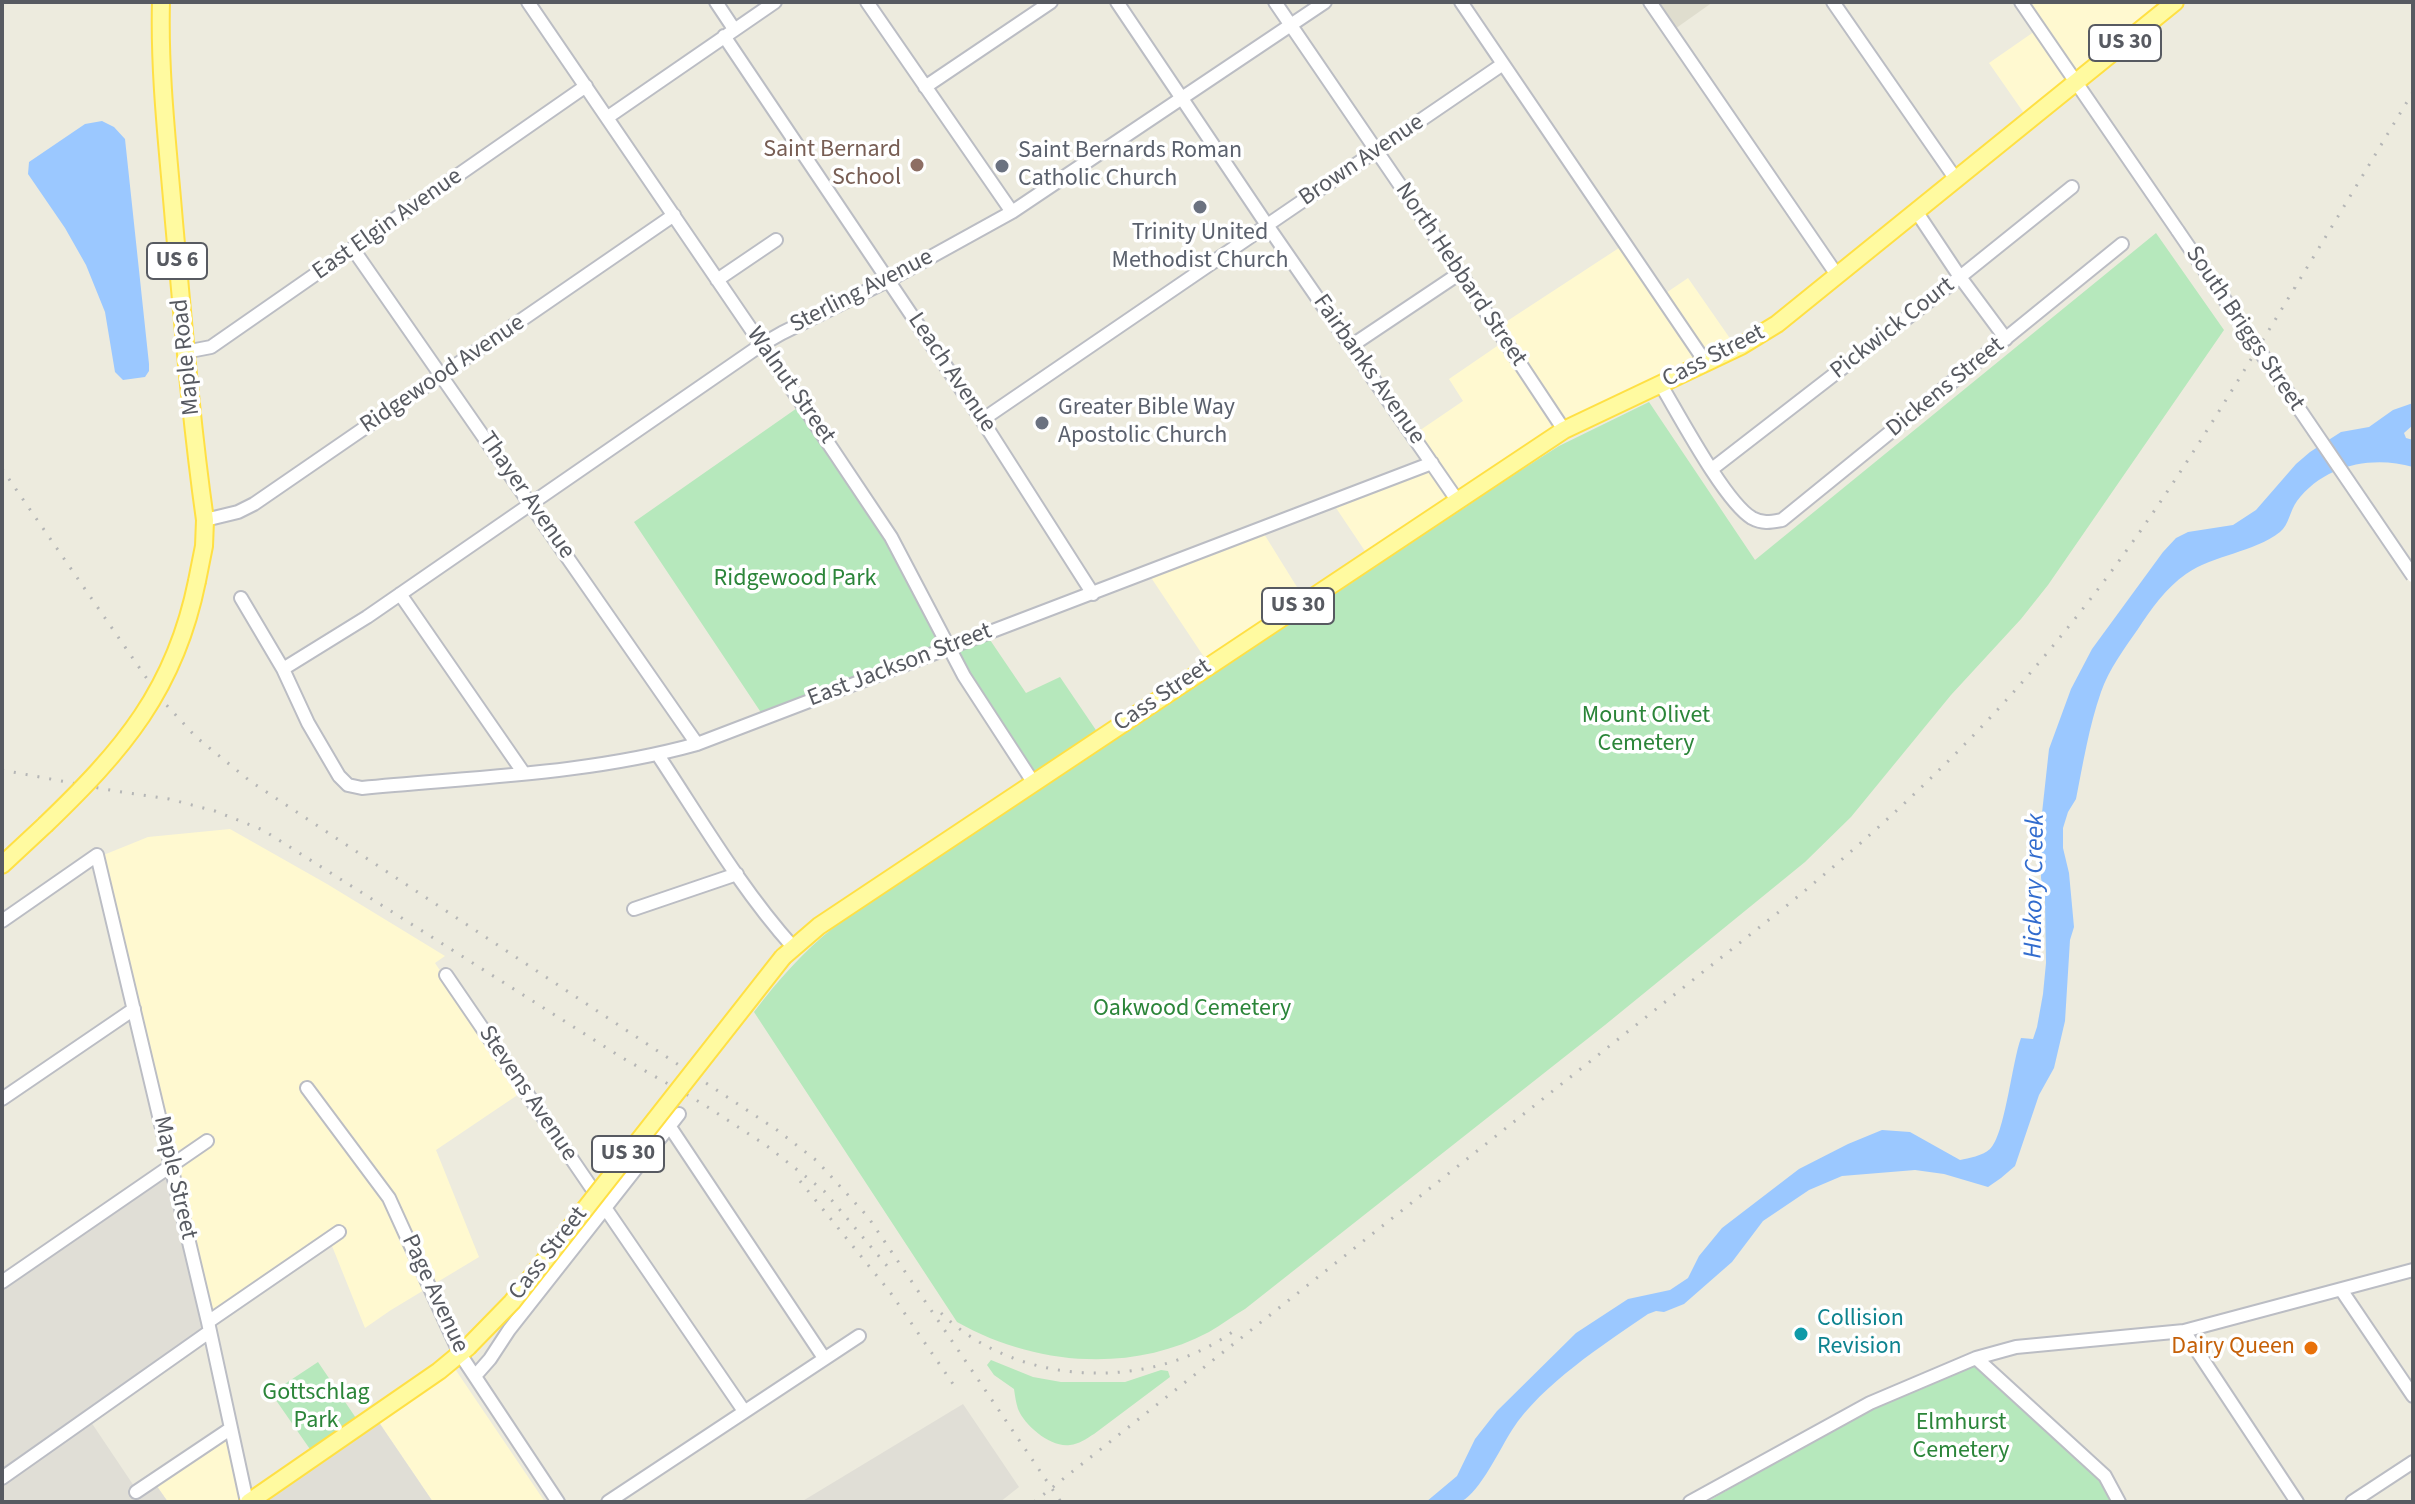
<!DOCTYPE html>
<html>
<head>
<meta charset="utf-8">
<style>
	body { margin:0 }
	#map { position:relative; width:2415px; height:1504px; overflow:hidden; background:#edebde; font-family:"Source Sans 3",sans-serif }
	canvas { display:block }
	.frame { position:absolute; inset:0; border:4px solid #575a61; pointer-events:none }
</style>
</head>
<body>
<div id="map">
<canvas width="2415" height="1504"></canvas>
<div class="frame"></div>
</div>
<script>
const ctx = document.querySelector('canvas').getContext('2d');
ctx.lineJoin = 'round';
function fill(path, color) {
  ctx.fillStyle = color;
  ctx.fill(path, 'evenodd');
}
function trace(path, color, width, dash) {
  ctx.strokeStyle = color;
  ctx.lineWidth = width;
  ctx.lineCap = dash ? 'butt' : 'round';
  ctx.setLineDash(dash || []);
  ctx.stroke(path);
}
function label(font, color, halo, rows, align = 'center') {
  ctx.font = font + ' "Source Sans 3",sans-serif';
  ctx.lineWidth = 7;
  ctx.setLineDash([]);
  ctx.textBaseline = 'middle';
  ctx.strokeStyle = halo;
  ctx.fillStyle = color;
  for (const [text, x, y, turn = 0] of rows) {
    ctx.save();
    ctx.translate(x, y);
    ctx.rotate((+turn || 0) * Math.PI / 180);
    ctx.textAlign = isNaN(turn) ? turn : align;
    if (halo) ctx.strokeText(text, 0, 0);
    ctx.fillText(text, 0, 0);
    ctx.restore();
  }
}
fill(new Path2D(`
	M 2019,2 L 2173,2 L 2028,119 L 1989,63 L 2038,29 Z
	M 1625,244 L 1660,297 L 1688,278 L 1736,347 L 1561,429 L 1369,557 L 1332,502 L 1433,464 L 1413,435 L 1463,401 L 1449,379 L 1506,340 L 1498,327 Z
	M 1261,529 L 1305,600 L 1208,663 L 1148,573 Z
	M 230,829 L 327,884 L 445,956 L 435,963 L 522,1092 L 436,1150 L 479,1257 L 391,1310 L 365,1328 L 330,1241 L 209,1322 L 101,856 L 148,837 Z
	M 451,1363 L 545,1502 L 433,1502 L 376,1418 Z
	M 229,1431 L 246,1502 L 168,1502 L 154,1482 Z`), '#fff9d0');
fill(new Path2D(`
	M 171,1168 L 208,1332 L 2,1476 L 2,1283 Z
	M 963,1404 L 1019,1487 L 1000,1502 L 801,1502 Z
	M 376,1418 L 433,1502 L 272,1502 L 265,1492 Z
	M 89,1419 L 138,1492 L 154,1482 L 168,1502 L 2,1502 L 2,1479 Z`), '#e0ded6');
fill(new Path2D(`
	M 1652,2 L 1713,2 L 1672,31 Z`), '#dfddce');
fill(new Path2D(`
	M 2156,233 L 2224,330 L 2048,585 L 2021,619 L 1951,695 L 1851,817 L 1805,862 L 1605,1025 L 1245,1309 C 1233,1316 1221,1325 1209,1332 C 1130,1374 1033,1365 957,1322 L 754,1012 C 778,980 803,952 834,927 L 1518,472 L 1559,446 L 1649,402 L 1755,560 Z
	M 800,406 L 890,536 L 949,646 L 764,717 L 634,522 Z
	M 986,634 L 1026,693 L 1060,677 L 1100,736 L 1033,781 L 951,647 Z
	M 991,1360 L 1033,1377 L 1061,1382 L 1125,1382 L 1161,1370 L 1168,1371 L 1170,1377 L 1094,1434 C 1086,1439 1079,1444 1070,1445 C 1051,1448 1025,1426 1018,1409 C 1016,1403 1015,1396 1014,1389 L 994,1375 L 987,1365 Z
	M 318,1362 L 360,1424 L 314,1455 L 271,1393 Z
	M 1974,1362 L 2103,1478 L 2112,1502 L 1707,1502 L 1872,1406 Z`), '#b6e8bc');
fill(new Path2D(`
	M 102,121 L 114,127 L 125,139 L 149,364 L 149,371 L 145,377 L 123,380 L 115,372 L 105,312 L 86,265 L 65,228 L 28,174 L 29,162 L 85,124 Z
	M 2413,403 L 2413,425 L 2404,433 L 2406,438 L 2413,440 L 2413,467 C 2372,455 2324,465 2297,501 C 2290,510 2289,525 2280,532 C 2253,553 2215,554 2186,574 C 2166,588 2151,609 2138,629 C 2124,649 2109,669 2101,692 C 2089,726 2083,764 2076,799 L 2068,812 L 2063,828 L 2063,848 L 2069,873 L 2074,927 L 2070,940 L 2065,1021 L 2054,1068 L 2039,1095 L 2015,1166 L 2001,1178 L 1988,1187 L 1944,1174 L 1915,1170 L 1842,1176 L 1809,1190 L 1763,1221 L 1732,1262 L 1684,1304 L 1664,1312 L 1656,1311 L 1648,1314 C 1604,1344 1541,1385 1512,1430 C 1501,1447 1480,1492 1462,1501 C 1453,1504 1436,1502 1426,1502 L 1457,1476 L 1475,1439 L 1497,1411 L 1576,1333 L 1628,1299 L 1670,1290 L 1688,1278 L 1699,1256 L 1722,1228 L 1799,1169 L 1848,1144 L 1882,1130 L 1910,1132 L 1960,1160 C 1969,1158 1982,1156 1990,1149 C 2005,1135 2012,1062 2021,1038 L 2033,1039 L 2037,1027 L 2043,994 L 2046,963 L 2045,900 L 2041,878 L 2042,813 L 2049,749 L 2071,689 L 2092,649 L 2163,552 L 2176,538 L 2188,532 L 2233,525 L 2256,510 L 2296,464 L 2310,452 L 2341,432 L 2369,427 L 2393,410 Z`), '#9bc8ff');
const minor = new Path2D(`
	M 528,2 L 800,401 L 891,537 L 964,676 L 1033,782
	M 716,2 L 734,29
	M 867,2 L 1012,212
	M 1117,2 L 1267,225 L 1457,500
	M 1275,2 L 1460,273 L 1564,430
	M 1461,2 L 1706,363
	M 1650,2 L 1837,275
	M 1833,2 L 1955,178
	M 2021,2 L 2178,231
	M 724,36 L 982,420 L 1093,594
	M 925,87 L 1051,2
	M 608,117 L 775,2
	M 1916,211 L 1960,277 L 2006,339
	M 353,249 L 697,744
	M 717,280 L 776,240
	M 1351,346 L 1460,273
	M 185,352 L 211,347 L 586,86
	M 1661,385 C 1679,415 1725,502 1752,518 C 1763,524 1771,522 1782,520 L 2122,244
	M 982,420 L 1503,64
	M 1712,469 L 1960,277 L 2072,187
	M 205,520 L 238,512 L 254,504 L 674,215
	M 400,594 L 523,772
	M 241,598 L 283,669 L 308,723 L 339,776 L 348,785 L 362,788 C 474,777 589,774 697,744 L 1432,463
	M 283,669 L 367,617 L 761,345 L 782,333 L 889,280 L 1012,212 L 1325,2
	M 658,755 C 701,820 741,889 793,947
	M 634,909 L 737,874
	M 2,921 L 97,855 L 208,1322 L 247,1502
	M 446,975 L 744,1411
	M 307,1088 L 389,1198 L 460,1354 L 558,1502
	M 2,1099 L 134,1009
	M 670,1127 L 824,1358
	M 2,1282 L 207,1141
	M 2342,1291 L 2413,1396
	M 208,1322 L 339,1232
	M 2184,1331 L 2297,1502
	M 1976,1358 L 2105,1476 L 2119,1502
	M 475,1376 L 490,1359 L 509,1330 L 679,1114
	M 2,1478 L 209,1332
	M 136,1492 L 230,1429
	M 608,1502 L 859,1336
	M 1690,1502 L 1870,1403 L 1976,1358 L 2016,1347 L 2184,1331 L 2413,1270
	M 2352,1502 L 2413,1462`);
const major = new Path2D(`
	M 161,2 C 159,75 168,149 174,222 C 183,321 191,421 205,520 L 204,546 L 197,581
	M 2,865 L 45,825
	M 783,957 L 819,926 L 1564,430 L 1741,346 L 1777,324 L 2175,2
	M 249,1502 L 439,1371 L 468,1347`);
trace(minor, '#bbbdc4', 16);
trace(major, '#ffe044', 20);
trace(minor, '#fff', 12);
trace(major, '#fffaa0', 16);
trace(new Path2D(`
	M 2,469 L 161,699 L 196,737 L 250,781 L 777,1130 L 817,1161 L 868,1217 L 1061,1502
	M 2,770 L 115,791 L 169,799 L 215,811 L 263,830 L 621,1057 L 703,1104 L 767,1146 L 824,1191 L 893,1273
	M 800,1181 L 890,1292 L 953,1384
	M 941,1313 C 1018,1388 1154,1393 1239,1327
	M 1034,1502 L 1785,907 C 1887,824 1983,734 2065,631 C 2137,543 2197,448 2256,351 C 2309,265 2361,178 2413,92`), '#b5b6b6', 3, [2, 10]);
const minorBridge = new Path2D(`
	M 2178,231 L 2413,576`);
const majorBridge = new Path2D(`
	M 45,825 C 123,750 175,690 197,581
	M 468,1347 L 512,1302 L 783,957`);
trace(minorBridge, '#bbbdc4', 16, []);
trace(majorBridge, '#ffe044', 20, []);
trace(minorBridge, '#fff', 12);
trace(majorBridge, '#fffaa0', 16);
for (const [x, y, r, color] of [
	[917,165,8,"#8d6e63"],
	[1002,166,8,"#6b7280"],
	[1200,207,8,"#6b7280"],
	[1042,423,8,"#6b7280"],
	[1801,1334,8,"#0f9aa8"],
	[2311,1348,8,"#e8710a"]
]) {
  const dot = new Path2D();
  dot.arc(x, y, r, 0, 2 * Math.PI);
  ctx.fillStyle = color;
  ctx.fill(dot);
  trace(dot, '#fff', 3);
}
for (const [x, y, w] of [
	[2125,43,72],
	[177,261,60],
	[1298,606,72],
	[628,1154,72]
]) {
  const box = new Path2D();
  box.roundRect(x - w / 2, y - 18, w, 36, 6);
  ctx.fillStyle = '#fff';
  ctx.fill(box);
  trace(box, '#575a61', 2);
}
label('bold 22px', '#575a61', null, [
	["US 30",2125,43],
	["US 6",177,261],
	["US 30",1298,606],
	["US 30",628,1154]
]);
label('24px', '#785e54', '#fff', [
	["Saint Bernard",901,151],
	["School",901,179]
], 'right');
label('24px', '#5b616d', '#fff', [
	["Saint Bernards Roman",1018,152],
	["Catholic Church",1018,180],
	["Trinity United",1200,234,"center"],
	["Methodist Church",1200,262,"center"],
	["Greater Bible Way",1058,409],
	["Apostolic Church",1058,437]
], 'left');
label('24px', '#575a61', '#fff', [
	["Brown Avenue",1362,161,-34],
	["East Elgin Avenue",388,225,-35],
	["North Hebbard Street",1460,275,56],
	["Sterling Avenue",862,292,-27],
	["Pickwick Court",1893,329,-38],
	["South Briggs Street",2244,329,56],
	["Maple Road",187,357,-96],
	["Cass Street",1714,357,-27],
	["Fairbanks Avenue",1368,370,55],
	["Leach Avenue",951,373,56],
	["Ridgewood Avenue",443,375,-34],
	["Walnut Street",790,386,55],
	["Dickens Street",1946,388,-39],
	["Thayer Avenue",526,496,55],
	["East Jackson Street",900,666,-21],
	["Cass Street",1163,696,-34],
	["Stevens Avenue",527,1094,56],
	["Maple Street",174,1178,77],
	["Cass Street",549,1254,-52],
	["Page Avenue",434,1294,65]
]);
label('24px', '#2b8539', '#fff', [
	["Ridgewood Park",795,580],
	["Mount Olivet",1646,717],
	["Cemetery",1646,745],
	["Oakwood Cemetery",1192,1010],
	["Gottschlag",316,1394],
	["Park",316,1422],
	["Elmhurst",1961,1424],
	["Cemetery",1961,1452]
]);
label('24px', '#0d838f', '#fff', [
	["Collision",1817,1320],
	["Revision",1817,1348]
], 'left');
label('24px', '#c56008', '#fff', [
	["Dairy Queen",2295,1348]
], 'right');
label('italic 26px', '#326cce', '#fff', [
	["Hickory Creek",2036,886,-89]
]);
</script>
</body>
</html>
